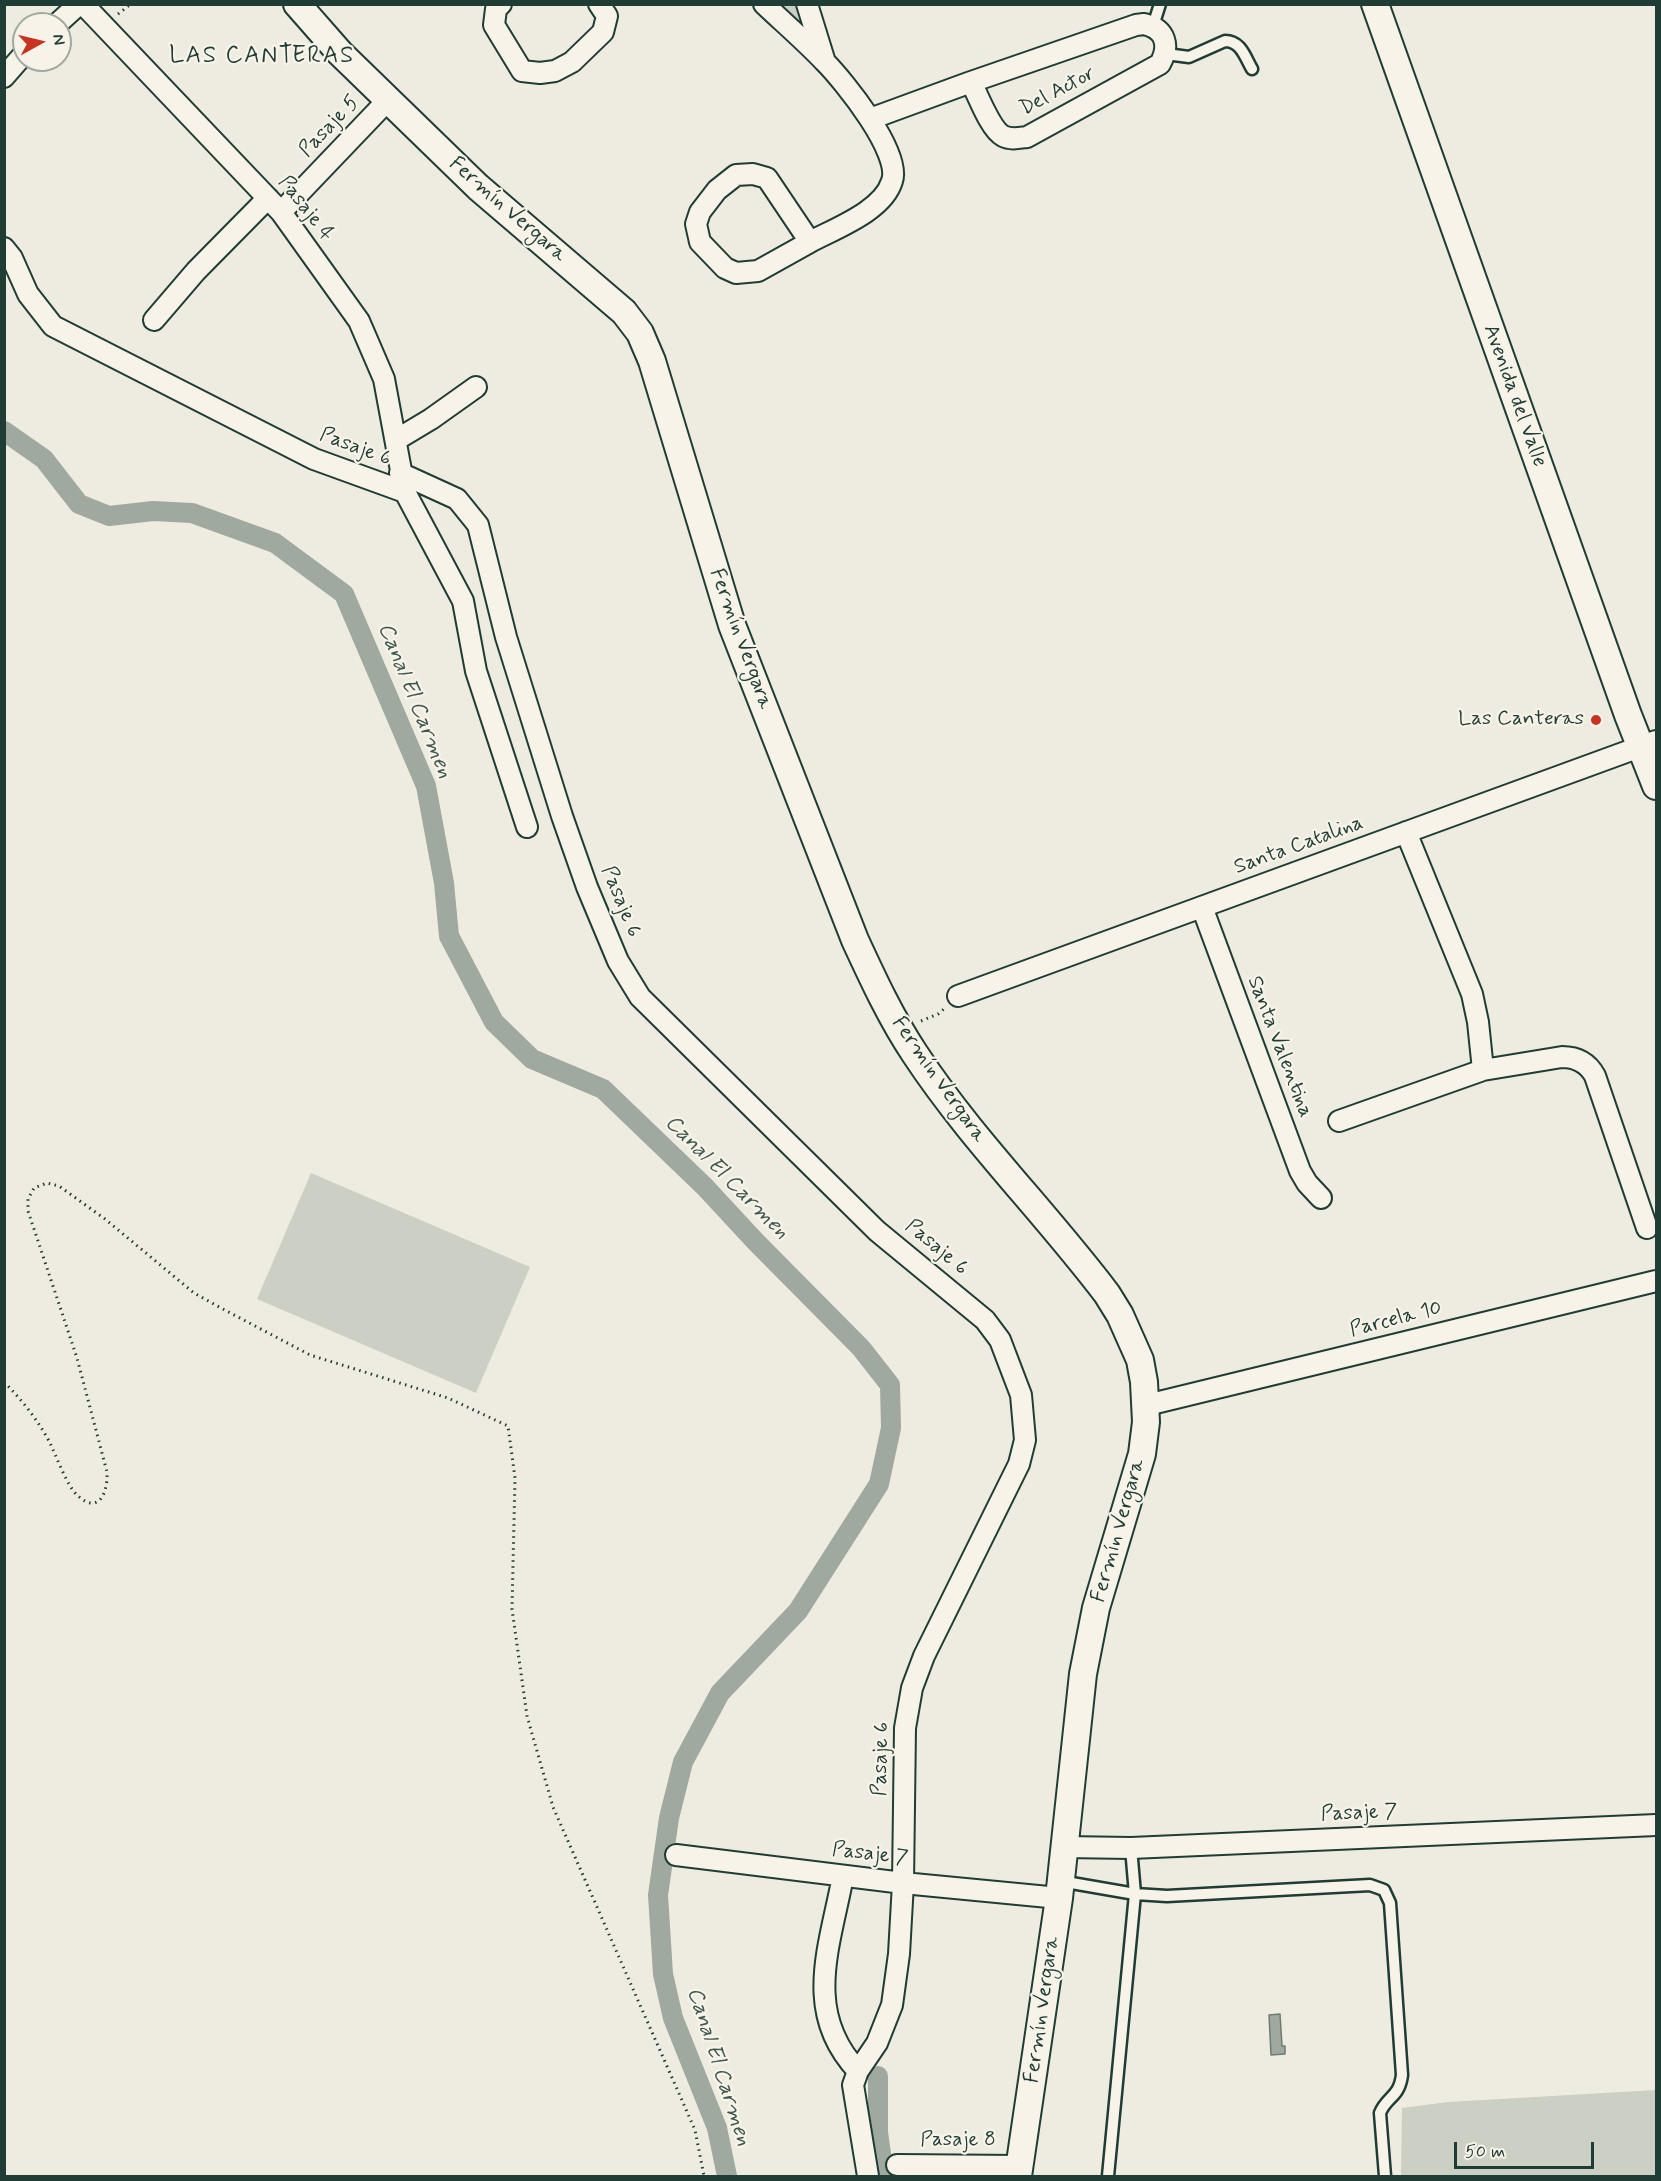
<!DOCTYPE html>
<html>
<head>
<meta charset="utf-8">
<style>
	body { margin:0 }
	#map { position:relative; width:1661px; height:2181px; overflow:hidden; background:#eeece1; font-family:Mynerve,sans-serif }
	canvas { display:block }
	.frame { position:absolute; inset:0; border:6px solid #1f3d34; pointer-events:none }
	.north { position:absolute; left:12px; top:12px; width:60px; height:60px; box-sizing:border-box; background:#f7f3e8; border:2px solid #a1aaa0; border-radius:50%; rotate:82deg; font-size:16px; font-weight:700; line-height:24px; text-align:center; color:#1f3d34 }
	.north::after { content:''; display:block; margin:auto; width:21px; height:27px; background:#c8321e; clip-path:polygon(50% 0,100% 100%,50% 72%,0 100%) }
	.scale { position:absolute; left:1454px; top:2142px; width:140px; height:27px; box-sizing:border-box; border:3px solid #1f3d34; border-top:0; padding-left:8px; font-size:18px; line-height:21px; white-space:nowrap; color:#1f3d34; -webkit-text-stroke:4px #f7f3e8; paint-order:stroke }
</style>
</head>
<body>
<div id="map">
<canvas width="1661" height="2181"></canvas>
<div class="frame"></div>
<div class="north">N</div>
<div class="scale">50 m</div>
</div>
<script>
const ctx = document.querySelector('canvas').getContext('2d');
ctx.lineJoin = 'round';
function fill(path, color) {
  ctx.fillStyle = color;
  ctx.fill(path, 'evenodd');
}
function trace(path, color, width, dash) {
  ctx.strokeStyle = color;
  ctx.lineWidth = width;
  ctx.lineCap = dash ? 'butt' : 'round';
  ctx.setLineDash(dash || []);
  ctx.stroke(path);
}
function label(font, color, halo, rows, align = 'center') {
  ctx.font = font + ' Mynerve,sans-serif';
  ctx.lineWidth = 4.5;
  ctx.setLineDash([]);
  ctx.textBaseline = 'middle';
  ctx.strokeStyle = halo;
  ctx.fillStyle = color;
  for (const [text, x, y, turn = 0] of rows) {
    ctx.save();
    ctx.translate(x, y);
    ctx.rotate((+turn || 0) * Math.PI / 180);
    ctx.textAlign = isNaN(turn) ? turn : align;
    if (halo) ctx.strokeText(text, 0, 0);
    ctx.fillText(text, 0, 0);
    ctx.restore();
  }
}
fill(new Path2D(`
	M 778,5 L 798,5 L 806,32 Z
	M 311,1173 L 530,1267 L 476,1393 L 257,1299 Z
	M 1656,2090 L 1656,2176 L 1401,2176 L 1402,2108 L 1448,2102 Z`), '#cccfc4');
const water = new Path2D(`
	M 1280,2014 L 1282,2046 L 1285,2046 L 1285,2054 L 1271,2055 L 1269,2015 Z`);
fill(water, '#9fa99f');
trace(water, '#6c7e74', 1.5);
trace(new Path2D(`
	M 4,431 L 44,459 L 79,504 L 109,516 L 153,511 L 192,513 L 275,543 L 344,594 L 426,786 L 444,883 L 449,936 L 494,1022 L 532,1059 L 603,1089 L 705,1187 L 755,1241 L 861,1348 L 890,1385 L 891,1428 L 879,1484 L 798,1611 L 720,1693 L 683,1762 L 669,1818 L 658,1895 L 663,1974 L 673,2018 L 717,2128 L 727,2176
	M 878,2076 L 878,2132 L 884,2176`), '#9fa99f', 20);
const service = new Path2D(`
	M 1153,26 L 1160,4
	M 1166,54 L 1189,57 L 1225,41 C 1241,41 1245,57 1252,69
	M 1060,1881 L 1135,1894 L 1167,1896 L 1370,1885 L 1384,1890 L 1390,1903 L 1402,2075 C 1399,2098 1387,2096 1380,2113 L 1385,2176
	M 1108,2176 L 1135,1894 L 1131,1848`);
const minor = new Path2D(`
	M 83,4 L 281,212 L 359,321 L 384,379 L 405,492 L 463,601 L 476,671 L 527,827
	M 501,4 L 496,9 L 494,25 L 522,71 L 540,73 L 555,71 L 572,62 L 603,32 L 607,16 L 599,4
	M 764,4 C 784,23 805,41 824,61 C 844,81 902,153 892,181 C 883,211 836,228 810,242
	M 807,4 L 824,59
	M 57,24 L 79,4
	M 1144,24 C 1166,29 1170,46 1160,64 L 1027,137 C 1019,138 1011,140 1003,136 C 990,129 978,95 971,82 L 1136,25 Z
	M 4,77 L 24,54
	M 870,119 L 971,82
	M 753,174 L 767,178 L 810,242 L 758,271 L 736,273 L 725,268 L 700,242 L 696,224 L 700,212 L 717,190 L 736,175 Z
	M 281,212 L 388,100
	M 4,248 L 12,258 L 28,294 L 53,326 L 314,459 L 405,492
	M 154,320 L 196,271 L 268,198
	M 396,440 L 431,419 L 476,387
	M 400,473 L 457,499 L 478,525 L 506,637 L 562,816 L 587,887 L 618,961 L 640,997 L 877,1231 L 985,1320 L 1000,1340 L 1021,1395 L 1025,1440 L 1019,1464 L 924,1656 L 912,1688 L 905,1728 L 903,1883 L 899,1954 L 892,2005 L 877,2043 L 858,2071 L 853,2085 L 868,2176
	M 1406,832 L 1472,994 L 1478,1022 L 1483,1070
	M 1202,907 L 1300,1171 L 1307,1183 L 1321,1198
	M 958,996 L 1656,741
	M 1339,1121 L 1483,1070 L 1562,1057 C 1577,1057 1588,1063 1595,1076 L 1647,1228
	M 1147,1405 L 1656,1281
	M 1064,1847 L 1131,1848 L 1656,1825
	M 676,1855 L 903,1883 L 1059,1898
	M 843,1876 C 830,1946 802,2012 858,2071
	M 897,2165 L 1019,2166`);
const tertiary = new Path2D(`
	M 297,4 L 340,53 L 478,187 L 624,312 L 640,333 L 652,361 L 732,625 L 855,940 C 873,979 891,1018 915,1054 C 971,1139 1045,1212 1107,1294 L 1120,1315 L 1140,1360 L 1144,1382 L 1146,1422 L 1142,1454 L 1096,1608 L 1083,1674 L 1059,1898 L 1018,2176
	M 1375,4 L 1628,715 L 1656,786`);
trace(service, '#1f3d34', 15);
trace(minor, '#1f3d34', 24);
trace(tertiary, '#1f3d34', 30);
trace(new Path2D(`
	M 118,14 L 131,4
	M 921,1021 L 938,1014 L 944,1009
	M 4,1382 C 22,1400 37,1419 49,1441 C 56,1455 67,1486 77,1495 C 99,1516 108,1492 107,1472 L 77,1358 L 28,1211 L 28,1199 L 34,1188 L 47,1183 L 59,1186 L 105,1219 L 194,1293 L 221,1308 L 310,1355 L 448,1398 L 508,1426 L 515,1478 L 512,1609 L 527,1716 L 553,1807 L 695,2130 L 704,2176`), '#1f3d34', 3, [1.5, 4.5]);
trace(service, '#f7f3e8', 10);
trace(minor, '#f7f3e8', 20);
trace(tertiary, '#f7f3e8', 26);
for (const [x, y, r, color] of [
	[1596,720,6,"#c8321e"]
]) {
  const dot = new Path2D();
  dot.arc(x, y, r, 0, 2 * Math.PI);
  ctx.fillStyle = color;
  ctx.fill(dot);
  trace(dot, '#f7f3e8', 2);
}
label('21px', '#1f3d34', '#f7f3e8', [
	["Del Actor",1058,92,-28],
	["Pasaje 5",330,127,-46],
	["Pasaje 4",305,209,52],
	["Fermín Vergara",507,210,41],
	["Avenida del Valle",1514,396,70],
	["Pasaje 6",355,448,21],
	["Fermín Vergara",740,639,70],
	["Santa Catalina",1299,846,-20],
	["Pasaje 6",620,902,68],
	["Santa Valentina",1279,1047,69],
	["Fermín Vergara",938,1080,55],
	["Pasaje 6",936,1248,40],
	["Parcela 10",1396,1320,-14],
	["Fermín Vergara",1119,1531,-74],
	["Pasaje 6",882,1759,-88],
	["Pasaje 7",1359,1814,-2],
	["Pasaje 7",870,1855,7],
	["Fermín Vergara",1043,2010,-82],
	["Pasaje 8",958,2141]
]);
label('21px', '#1f3d34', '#f7f3e8', [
	["Las Canteras",1584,720]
], 'right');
label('italic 22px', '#3f584f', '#f7f3e8', [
	["Canal El Carmen",414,701,68],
	["Canal El Carmen",726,1178,45],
	["Canal El Carmen",718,2067,72]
]);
ctx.letterSpacing = '1.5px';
label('24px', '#1f3d34', '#f7f3e8', [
	["LAS CANTERAS",262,57]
]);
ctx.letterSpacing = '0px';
</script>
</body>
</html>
